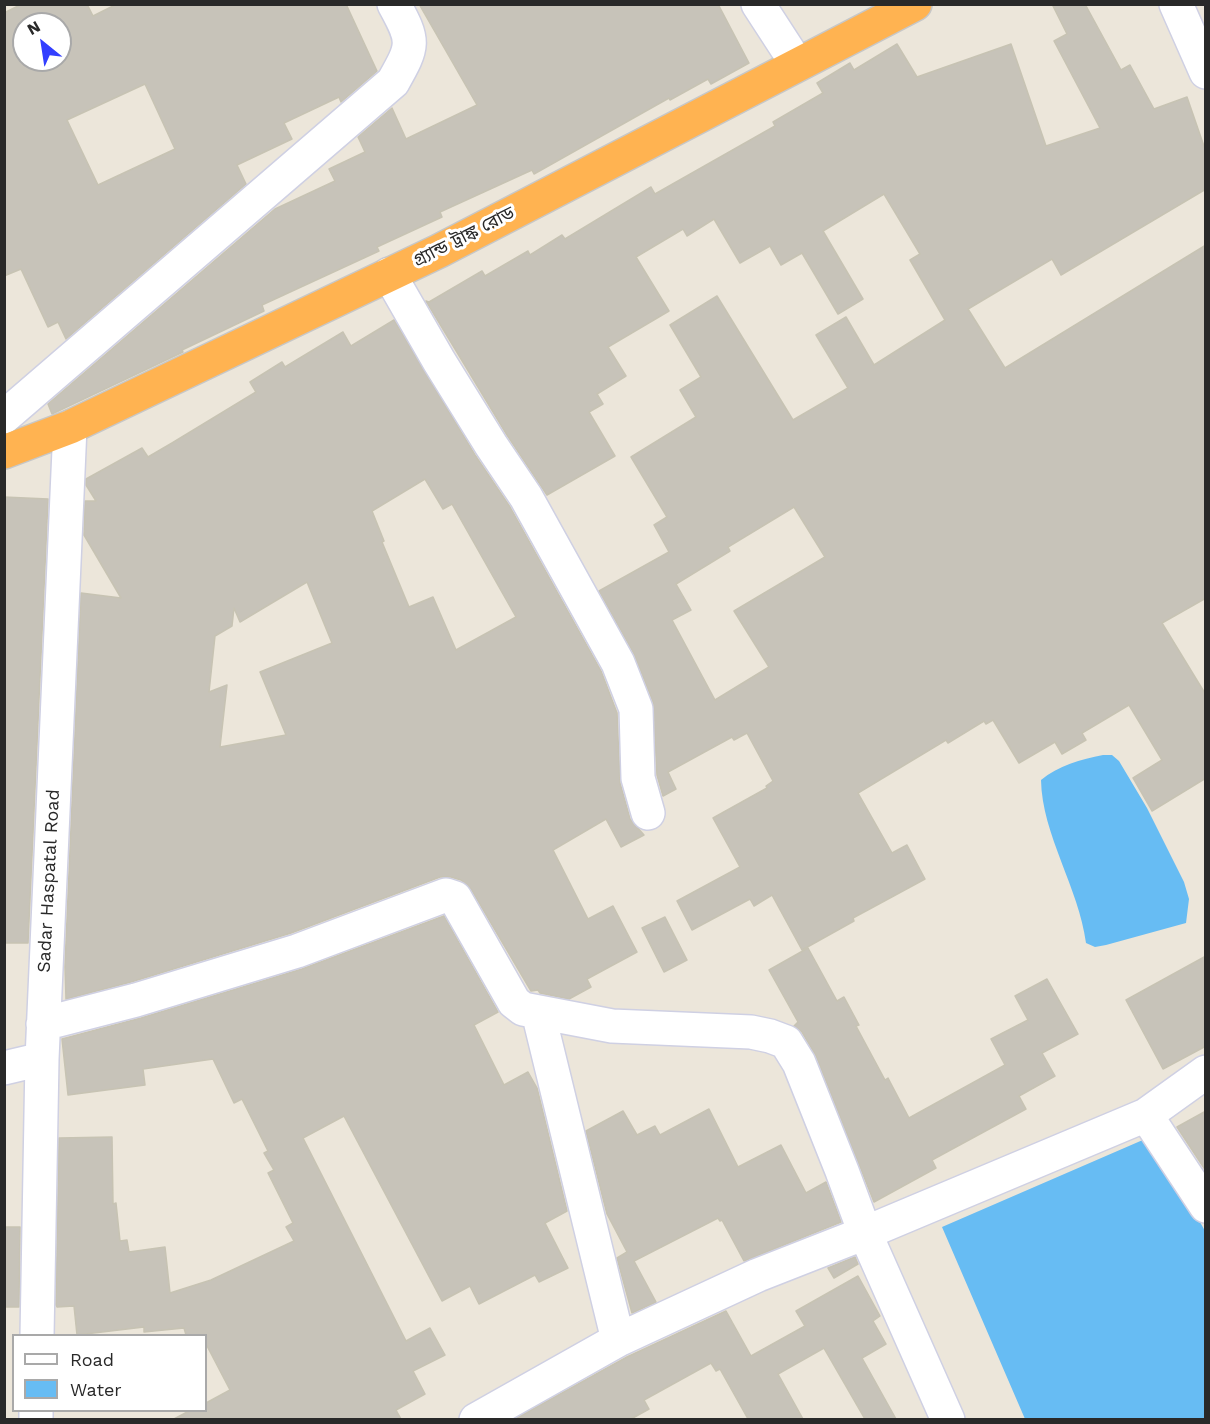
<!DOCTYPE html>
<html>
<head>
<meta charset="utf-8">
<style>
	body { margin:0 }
	#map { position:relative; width:1210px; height:1424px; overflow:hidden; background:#ece6da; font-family:"Work Sans",sans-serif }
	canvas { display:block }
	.frame { position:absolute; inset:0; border:6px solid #292929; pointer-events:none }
	.legend { position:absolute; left:12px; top:1334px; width:195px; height:78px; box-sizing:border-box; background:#fff; border:2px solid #a9a9a9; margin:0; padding:8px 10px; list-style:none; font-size:18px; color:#292929 }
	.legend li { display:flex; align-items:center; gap:12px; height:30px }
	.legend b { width:30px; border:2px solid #a9a9a9 }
	.north { position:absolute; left:12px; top:12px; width:60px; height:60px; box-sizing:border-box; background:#fff; border:2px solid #a9a9a9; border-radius:50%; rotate:330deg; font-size:16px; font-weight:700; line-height:24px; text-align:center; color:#292929 }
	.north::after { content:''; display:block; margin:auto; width:21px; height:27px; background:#333fff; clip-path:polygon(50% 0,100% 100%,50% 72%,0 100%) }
</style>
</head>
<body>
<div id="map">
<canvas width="1210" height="1424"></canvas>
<div class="frame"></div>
<ul class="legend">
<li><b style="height:8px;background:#fff"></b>Road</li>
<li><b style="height:16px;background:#67bcf3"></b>Water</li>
</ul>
<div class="north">N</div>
</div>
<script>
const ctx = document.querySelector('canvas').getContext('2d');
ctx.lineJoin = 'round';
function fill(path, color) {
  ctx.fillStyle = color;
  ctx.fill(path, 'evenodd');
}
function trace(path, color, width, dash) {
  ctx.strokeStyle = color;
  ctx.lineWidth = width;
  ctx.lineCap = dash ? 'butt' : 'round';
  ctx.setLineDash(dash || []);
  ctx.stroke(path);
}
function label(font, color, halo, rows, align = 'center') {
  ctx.font = font + ' "Work Sans","Noto Sans Bengali",sans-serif';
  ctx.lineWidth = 6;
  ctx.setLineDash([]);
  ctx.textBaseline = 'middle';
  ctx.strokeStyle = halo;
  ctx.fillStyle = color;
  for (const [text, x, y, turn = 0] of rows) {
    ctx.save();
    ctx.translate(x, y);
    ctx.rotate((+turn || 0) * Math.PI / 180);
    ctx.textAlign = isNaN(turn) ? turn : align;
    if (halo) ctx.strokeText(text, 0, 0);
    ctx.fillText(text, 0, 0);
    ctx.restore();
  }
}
fill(new Path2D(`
	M 1103,755 L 1112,755 L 1119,761 L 1147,808 L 1184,882 L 1189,899 L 1186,923 L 1106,945 L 1095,947 L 1086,943 C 1079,888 1042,835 1041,780 C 1058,766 1081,759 1103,755 Z
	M 1152,1136 L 1205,1231 L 1205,1419 L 1025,1419 L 942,1227 Z`), '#67bcf3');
const building = new Path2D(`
	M 22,4 L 87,4 L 93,16 L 117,4 L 346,4 L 377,71 L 341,102 L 339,97 L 284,123 L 292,139 L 237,165 L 246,184 L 66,339 L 58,322 L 48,327 L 21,269 L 4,276 L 4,13 ZM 24,24 L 60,24 L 60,60 L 24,60 ZM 145,84 L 175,149 L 98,185 L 67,120 Z
	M 419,4 L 718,4 L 749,63 L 711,84 L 708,79 L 670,100 L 669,98 L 534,174 L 532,170 L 440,212 L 442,217 L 377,247 L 379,251 L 262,305 L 264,311 L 182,350 L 183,352 L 52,414 L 48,404 L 275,209 L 335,181 L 329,169 L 365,152 L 358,137 L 392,108 L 406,139 L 477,105 Z
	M 1052,4 L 1085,4 L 1121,70 L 1130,65 L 1154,109 L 1187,97 L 1206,152 L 1206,189 L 1061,275 L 1052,259 L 968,309 L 1005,368 L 1206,245 L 1206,598 L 1162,623 L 1206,695 L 1206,778 L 1152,811 L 1133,778 L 1162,760 L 1129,705 L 1082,733 L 1086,740 L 1062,754 L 1055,742 L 1019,763 L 993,720 L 986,724 L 984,721 L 948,743 L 946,740 L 858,793 L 892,853 L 907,845 L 925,879 L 853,918 L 854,921 L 802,950 L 772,895 L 754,906 L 750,899 L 692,930 L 677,901 L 740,867 L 713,818 L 767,788 L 766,786 L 773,781 L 747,733 L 734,740 L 732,737 L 668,772 L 676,789 L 663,796 L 657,775 L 653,702 L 634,654 L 599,591 L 669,552 L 654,525 L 667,517 L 631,457 L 696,417 L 680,390 L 701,377 L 670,325 L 717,296 L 793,420 L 848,388 L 816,335 L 846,317 L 874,365 L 945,320 L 910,260 L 920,254 L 884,194 L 823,231 L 863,299 L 838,314 L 802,253 L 781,265 L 770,246 L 740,263 L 714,219 L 687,236 L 683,229 L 636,257 L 669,311 L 608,347 L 626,376 L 597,394 L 603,404 L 589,412 L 615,456 L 547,495 L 507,435 L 426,301 L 429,302 L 482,271 L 485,276 L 528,251 L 530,255 L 562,235 L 565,239 L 651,187 L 655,194 L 775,126 L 773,122 L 823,93 L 817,83 L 850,63 L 854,70 L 897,44 L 917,77 L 1011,44 L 1046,146 L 1100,128 L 1054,41 L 1067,34 ZM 794,507 L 825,557 L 734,611 L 769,667 L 715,700 L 672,620 L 691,610 L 676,584 L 730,551 L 728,547 Z
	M 394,320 L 475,455 L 510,507 L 601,671 L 617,713 L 620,783 L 630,819 L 644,835 L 621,847 L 606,819 L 553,850 L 588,919 L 613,906 L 637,952 L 587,979 L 591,987 L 569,999 L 540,993 L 538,990 L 531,991 L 471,889 L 461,880 L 451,877 L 440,877 L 291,933 L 131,982 L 66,999 L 65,966 L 81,593 L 121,598 L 84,535 L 85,501 L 96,501 L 86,485 L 86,479 L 142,448 L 148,457 L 172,443 L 256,392 L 250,382 L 282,362 L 285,367 L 343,332 L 351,346 ZM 425,479 L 443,509 L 452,504 L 516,617 L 456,650 L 433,597 L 409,607 L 382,542 L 384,541 L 372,511 ZM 307,582 L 332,643 L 260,672 L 286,735 L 220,747 L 227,685 L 209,692 L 215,636 L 232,626 L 234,608 L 240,622 Z
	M 4,497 L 48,499 L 28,943 L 4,943 Z
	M 444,916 L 498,1012 L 474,1025 L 504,1085 L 528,1072 L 537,1088 L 567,1211 L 545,1223 L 568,1268 L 539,1282 L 535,1275 L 479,1304 L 470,1286 L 442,1301 L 344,1116 L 303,1138 L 406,1341 L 430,1328 L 445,1355 L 413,1371 L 425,1394 L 396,1410 L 401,1419 L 174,1419 L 191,1410 L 206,1410 L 206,1403 L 230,1390 L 206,1344 L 206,1335 L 186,1335 L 184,1328 L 144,1332 L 144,1327 L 77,1335 L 74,1306 L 57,1307 L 56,1305 L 59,1138 L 112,1137 L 113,1204 L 116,1203 L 120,1241 L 127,1240 L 129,1252 L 165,1247 L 170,1293 L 211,1280 L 294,1241 L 286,1227 L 293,1223 L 268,1173 L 274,1170 L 264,1153 L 268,1151 L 242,1099 L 234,1103 L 213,1059 L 143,1069 L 145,1085 L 68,1095 L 62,1039 L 141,1018 L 302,969 Z
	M 665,917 L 687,960 L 664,972 L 642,928 Z
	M 808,948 L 837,1001 L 844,997 L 859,1025 L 856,1026 L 885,1080 L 888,1078 L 909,1118 L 1005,1065 L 991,1039 L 1028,1020 L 1015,996 L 1047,979 L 1078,1034 L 1042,1053 L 1055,1076 L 1019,1096 L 1026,1109 L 932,1160 L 936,1168 L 874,1202 L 816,1056 L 802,1032 L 794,1026 L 798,1022 L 769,970 Z
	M 1206,956 L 1206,1046 L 1163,1069 L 1126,1000 Z
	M 709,1109 L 738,1167 L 781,1145 L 806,1193 L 826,1182 L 841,1222 L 744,1261 L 722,1220 L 720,1221 L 718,1218 L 634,1261 L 656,1302 L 632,1313 L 617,1258 L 627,1252 L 607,1214 L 586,1131 L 623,1111 L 637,1135 L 655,1126 L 660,1135 Z
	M 1206,1111 L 1206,1171 L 1177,1127 Z
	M 4,1227 L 20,1227 L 19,1307 L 4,1307 Z
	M 855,1257 L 858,1264 L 834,1278 L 828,1268 Z
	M 858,1276 L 880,1316 L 873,1321 L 886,1344 L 862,1358 L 896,1419 L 865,1419 L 824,1348 L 778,1374 L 803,1419 L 748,1419 L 720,1369 L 716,1371 L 711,1363 L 644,1400 L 649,1409 L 631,1419 L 515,1419 L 627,1357 L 726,1311 L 751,1356 L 805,1326 L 796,1311 Z`);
fill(building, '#c7c3b9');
trace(building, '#c7c3b3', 1.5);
const minor = new Path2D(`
	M 758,4 L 797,64
	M 1176,4 L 1206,72
	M 389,274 L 439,361 L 491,445 L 526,497 L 618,663 L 636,709 L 638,778 L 648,813
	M 4,417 L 393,82 C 414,45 415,42 394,4
	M 538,1012 L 618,1340
	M 43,1024 L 136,1000 L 297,951 L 446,895 L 455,898 L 514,1002 L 523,1009 L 612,1026 L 751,1032 L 770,1036 L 786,1042 L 799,1063 L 842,1171 L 865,1233 L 948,1420
	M 4,1068 L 42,1059
	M 1146,1115 L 1206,1206
	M 37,1336 L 42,1059 L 70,427
	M 36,1420 L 36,1410
	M 476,1420 L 618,1340 L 758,1275 L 865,1233 L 1146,1115 L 1206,1072`);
const highway = new Path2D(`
	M 4,452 L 70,427 L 439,251 L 915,4`);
trace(minor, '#cfd0e3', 36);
trace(highway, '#c7c7c7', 36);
trace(minor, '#fff', 33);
trace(highway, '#ffb351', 33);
label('18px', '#292929', '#fff', [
	["গ্র্যান্ড ট্রাঙ্ক রোড",464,237,-27],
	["Sadar Haspatal Road",49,881,-87]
]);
</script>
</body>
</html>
